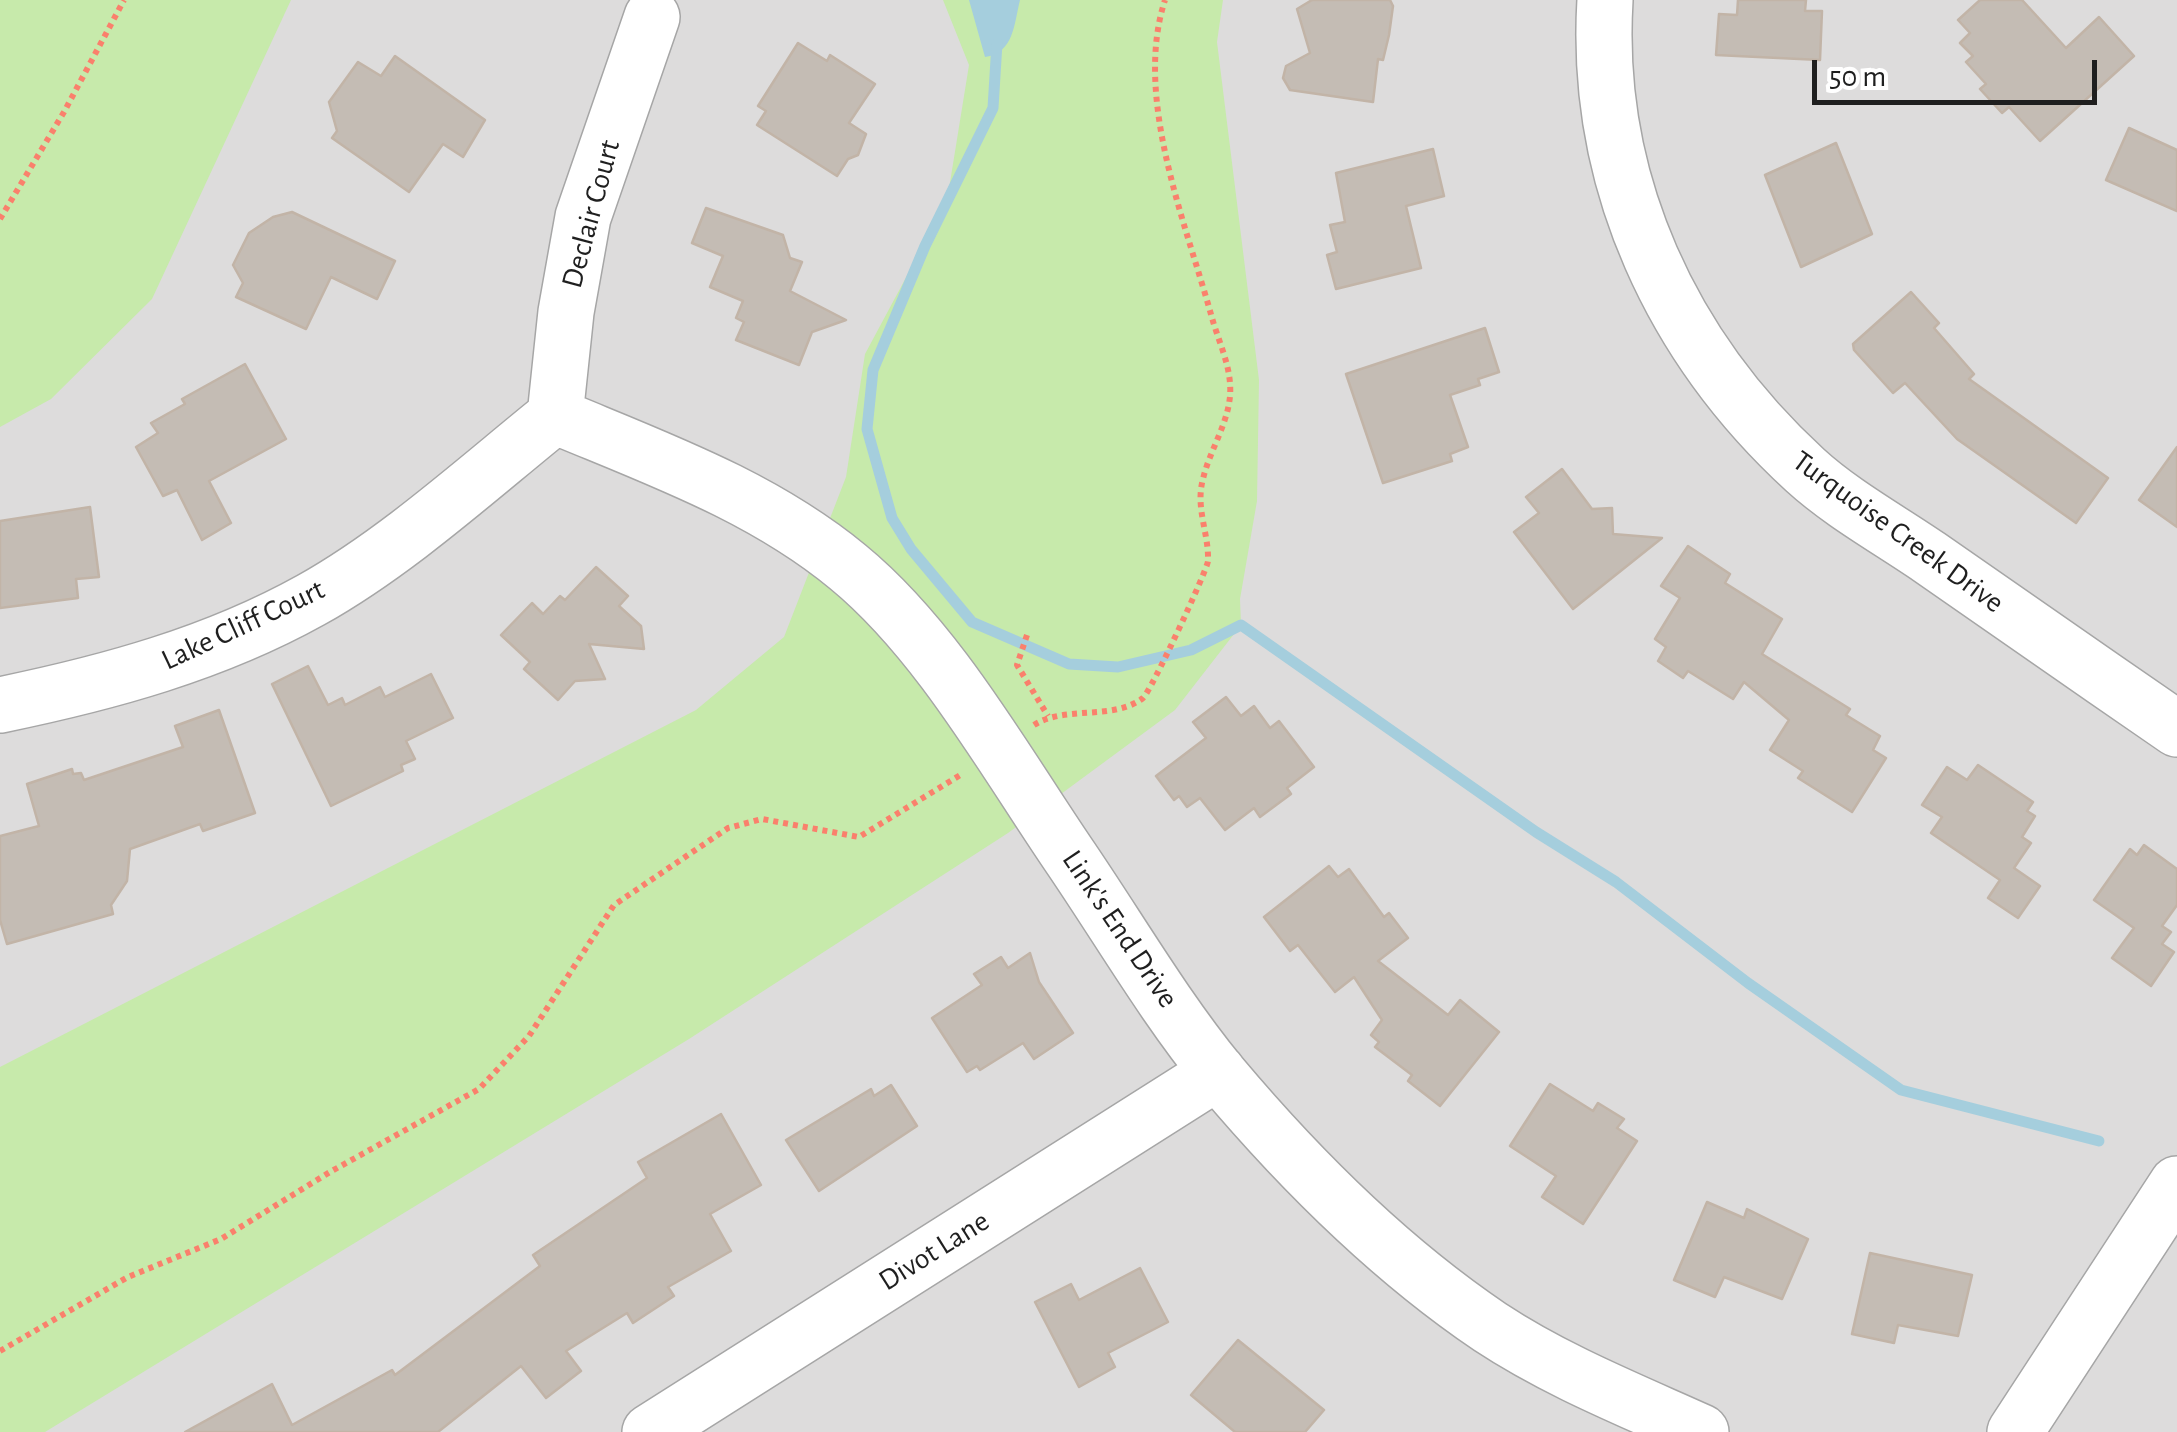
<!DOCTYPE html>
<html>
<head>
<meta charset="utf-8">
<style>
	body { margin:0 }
	#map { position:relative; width:2177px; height:1432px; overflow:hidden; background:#f0ede5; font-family:"Alegreya Sans",sans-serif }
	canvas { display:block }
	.scale { position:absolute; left:1812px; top:60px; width:285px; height:45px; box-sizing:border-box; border:5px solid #1f1f1f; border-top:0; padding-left:12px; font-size:30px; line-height:35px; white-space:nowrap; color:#1f1f1f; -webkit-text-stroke:8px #fff; paint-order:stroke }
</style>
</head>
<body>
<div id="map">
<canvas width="2177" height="1432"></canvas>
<div class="scale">50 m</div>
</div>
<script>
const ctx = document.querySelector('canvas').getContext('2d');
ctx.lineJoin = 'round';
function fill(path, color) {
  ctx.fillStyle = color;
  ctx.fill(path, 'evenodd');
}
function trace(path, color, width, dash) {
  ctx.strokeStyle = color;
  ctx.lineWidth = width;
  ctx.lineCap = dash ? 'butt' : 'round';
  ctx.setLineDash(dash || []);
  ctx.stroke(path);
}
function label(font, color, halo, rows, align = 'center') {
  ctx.font = font + ' "Alegreya Sans",sans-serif';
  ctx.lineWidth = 10;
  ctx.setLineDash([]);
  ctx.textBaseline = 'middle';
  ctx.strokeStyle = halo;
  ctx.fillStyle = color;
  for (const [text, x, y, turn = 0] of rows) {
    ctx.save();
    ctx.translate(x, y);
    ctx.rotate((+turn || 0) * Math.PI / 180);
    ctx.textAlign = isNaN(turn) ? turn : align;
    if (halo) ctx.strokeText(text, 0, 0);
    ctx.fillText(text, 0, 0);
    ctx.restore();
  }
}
fill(new Path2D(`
	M 0,0 L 2177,0 L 2177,1432 L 0,1432 Z`), '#dddcdc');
fill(new Path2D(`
	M 0,0 L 291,0 L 152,299 L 51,399 L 0,427 Z
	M 943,0 L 1223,0 L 1217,42 L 1259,380 L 1257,501 L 1240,599 L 1241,625 L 1175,710 L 1008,833 L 689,1039 L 45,1432 L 0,1432 L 0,1067 L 696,710 L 784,637 L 846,477 L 865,354 L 947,201 L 969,65 Z`), '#c7eaab');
fill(new Path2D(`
	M 969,0 L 1020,0 C 1014,24 1014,53 985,57 Z`), '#a5cedd');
trace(new Path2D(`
	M 997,43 L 993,108 L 925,246 L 873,370 L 867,429 L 892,518 L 911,549 L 972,622 L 1069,664 L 1118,667 L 1191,650 L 1241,625 L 1536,832 L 1616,882 L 1748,983 L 1901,1090 L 2099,1141`), '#a5cedd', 11);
const building = new Path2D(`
	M 1312,0 L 1390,0 L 1393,6 L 1389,35 L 1383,60 L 1378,59 L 1373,102 L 1290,90 L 1283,78 L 1286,66 L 1310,53 L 1297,9 Z
	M 1738,0 L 1806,0 L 1805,11 L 1822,11 L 1820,60 L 1716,55 L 1719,14 L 1737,15 Z
	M 1980,0 L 2022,0 L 2066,48 L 2099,17 L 2134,56 L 2040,141 L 2009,107 L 2002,113 L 1980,89 L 1986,84 L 1966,62 L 1973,56 L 1960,43 L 1970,33 L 1958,20 Z
	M 798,43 L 827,61 L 830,55 L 875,84 L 849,123 L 866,134 L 858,155 L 848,159 L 837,176 L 757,125 L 766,111 L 758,106 Z
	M 395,56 L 485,120 L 463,157 L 443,144 L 409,192 L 332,138 L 337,131 L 329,102 L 358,62 L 381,76 Z
	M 2129,128 L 2177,150 L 2177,211 L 2106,180 Z
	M 1836,143 L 1872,234 L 1801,267 L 1765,175 Z
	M 1433,149 L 1444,196 L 1406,206 L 1421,268 L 1336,289 L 1327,255 L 1337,252 L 1330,225 L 1345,222 L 1336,173 Z
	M 706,208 L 783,235 L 790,258 L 802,262 L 790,291 L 846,320 L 812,332 L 799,365 L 736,340 L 744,322 L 736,318 L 743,301 L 710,287 L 723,256 L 692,243 Z
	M 292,212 L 395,261 L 377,299 L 331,277 L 306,329 L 236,297 L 243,283 L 233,265 L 249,233 L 273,217 Z
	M 1911,292 L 1939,323 L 1934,328 L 1974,374 L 1969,379 L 2108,478 L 2076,523 L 1957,439 L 1905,383 L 1893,393 L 1854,350 L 1853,344 Z
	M 1485,328 L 1499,372 L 1478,379 L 1480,385 L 1450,395 L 1468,447 L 1450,454 L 1452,461 L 1383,483 L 1346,374 Z
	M 245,364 L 286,439 L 209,481 L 231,523 L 202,540 L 177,490 L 163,496 L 136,447 L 158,433 L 151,423 L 185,404 L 182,399 Z
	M 2177,447 L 2177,527 L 2139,500 Z
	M 1562,469 L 1592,509 L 1612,508 L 1613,534 L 1662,538 L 1573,609 L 1514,532 L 1539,513 L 1526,497 Z
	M 90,507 L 99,577 L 76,579 L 78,598 L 0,608 L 0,521 Z
	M 1688,546 L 1730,574 L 1725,583 L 1782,619 L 1762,654 L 1850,709 L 1846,715 L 1880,736 L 1873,750 L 1886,758 L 1852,812 L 1798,778 L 1803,771 L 1770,750 L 1789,720 L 1744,682 L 1733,699 L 1688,671 L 1683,678 L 1658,661 L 1666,647 L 1655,639 L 1680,598 L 1661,586 Z
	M 596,567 L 628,596 L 619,606 L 641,626 L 644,649 L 589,644 L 605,679 L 575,681 L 558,700 L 524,669 L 530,662 L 501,635 L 532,603 L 543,614 L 560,596 L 565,600 Z
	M 308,666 L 328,705 L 342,698 L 345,705 L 380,687 L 385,697 L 431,674 L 453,718 L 406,741 L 415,759 L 401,765 L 403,771 L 331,806 L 272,684 Z
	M 1226,697 L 1241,716 L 1254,706 L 1270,728 L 1279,721 L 1314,767 L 1287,788 L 1291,794 L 1260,817 L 1254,808 L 1225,830 L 1200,798 L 1187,807 L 1179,796 L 1174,800 L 1156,776 L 1206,738 L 1193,722 Z
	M 219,710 L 255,813 L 203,831 L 200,824 L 130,849 L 127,881 L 111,905 L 113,914 L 7,944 L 0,920 L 0,836 L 39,826 L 27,784 L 72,769 L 73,774 L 81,773 L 84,780 L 183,747 L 175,726 Z
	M 1978,765 L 2033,802 L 2027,811 L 2035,816 L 2022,837 L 2031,843 L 2014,868 L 2040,886 L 2018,918 L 1988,898 L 2000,880 L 1931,833 L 1942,817 L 1922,805 L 1947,767 L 1967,780 Z
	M 2144,845 L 2177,869 L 2177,905 L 2162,926 L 2171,932 L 2162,944 L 2174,952 L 2151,986 L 2112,958 L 2134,928 L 2094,900 L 2130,849 L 2137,855 Z
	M 1329,866 L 1338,877 L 1349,869 L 1384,917 L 1389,913 L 1408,938 L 1378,961 L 1448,1015 L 1460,1000 L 1499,1032 L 1440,1106 L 1408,1081 L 1412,1075 L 1375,1047 L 1379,1042 L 1371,1035 L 1382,1020 L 1354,977 L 1335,992 L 1298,945 L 1290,951 L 1264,917 Z
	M 1030,953 L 1039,982 L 1073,1033 L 1034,1059 L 1023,1043 L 980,1070 L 977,1066 L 967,1072 L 932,1018 L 982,985 L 974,974 L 1001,957 L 1008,968 Z
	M 1550,1084 L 1593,1111 L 1598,1103 L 1624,1119 L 1617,1128 L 1637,1141 L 1583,1224 L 1542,1197 L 1556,1176 L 1510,1146 Z
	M 891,1085 L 917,1126 L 819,1191 L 786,1140 L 871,1089 L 874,1096 Z
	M 721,1114 L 761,1185 L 710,1214 L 731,1251 L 668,1287 L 674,1296 L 633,1323 L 627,1313 L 566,1351 L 581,1371 L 546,1398 L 521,1366 L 438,1432 L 185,1432 L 272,1384 L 292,1425 L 392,1370 L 395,1375 L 540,1266 L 533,1255 L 647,1178 L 638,1162 Z
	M 1707,1202 L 1744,1218 L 1747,1209 L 1808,1239 L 1782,1299 L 1724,1277 L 1715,1297 L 1674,1280 Z
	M 1870,1253 L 1972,1275 L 1958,1336 L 1898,1325 L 1894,1343 L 1852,1334 Z
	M 1140,1268 L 1168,1322 L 1108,1353 L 1115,1367 L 1079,1387 L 1035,1302 L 1071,1284 L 1079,1300 Z
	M 1238,1340 L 1324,1410 L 1305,1432 L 1235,1432 L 1191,1395 Z`);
fill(building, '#c4bcb4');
trace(building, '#c2b4a7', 2.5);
const minor = new Path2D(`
	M 1605,0 C 1594,182 1672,348 1805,470 C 1841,503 1888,529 1929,557 C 2011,614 2094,672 2177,729
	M 555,416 C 658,459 762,496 848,567 C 937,640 1004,760 1068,854 C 1118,927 1164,1007 1220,1075 C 1299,1169 1388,1258 1490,1327 C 1555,1370 1630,1400 1701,1432
	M 555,416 L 566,312 L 583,217 L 652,17
	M 0,705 C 107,683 214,654 311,600 C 397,552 478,478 555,416
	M 650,1432 L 1218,1072
	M 2015,1432 L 2177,1184`);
trace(minor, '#a6a6a6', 58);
trace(new Path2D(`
	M 0,219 L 64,112 L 124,0
	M 1027,635 L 1017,665 L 1048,716
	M 1034,725 C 1065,705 1113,721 1143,698 C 1150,693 1207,571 1208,561 C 1209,533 1195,508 1203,479 C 1210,448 1233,417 1230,384 C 1229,363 1218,339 1212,318 C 1186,223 1133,98 1165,0
	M 0,1351 L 128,1277 L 221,1239 L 330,1172 L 479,1089 L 529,1036 L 614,905 L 728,828 L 762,819 L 859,837 L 962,774`), '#fa806c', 6, [5, 5]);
trace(minor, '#fff', 55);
label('30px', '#1f1f1f', '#fff', [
	["Declair Court",591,214,-75],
	["Turquoise Creek Drive",1898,532,36],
	["Lake Cliff Court",243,625,-25],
	["Link's End Drive",1120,929,56],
	["Divot Lane",934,1251,-32]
]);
</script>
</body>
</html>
